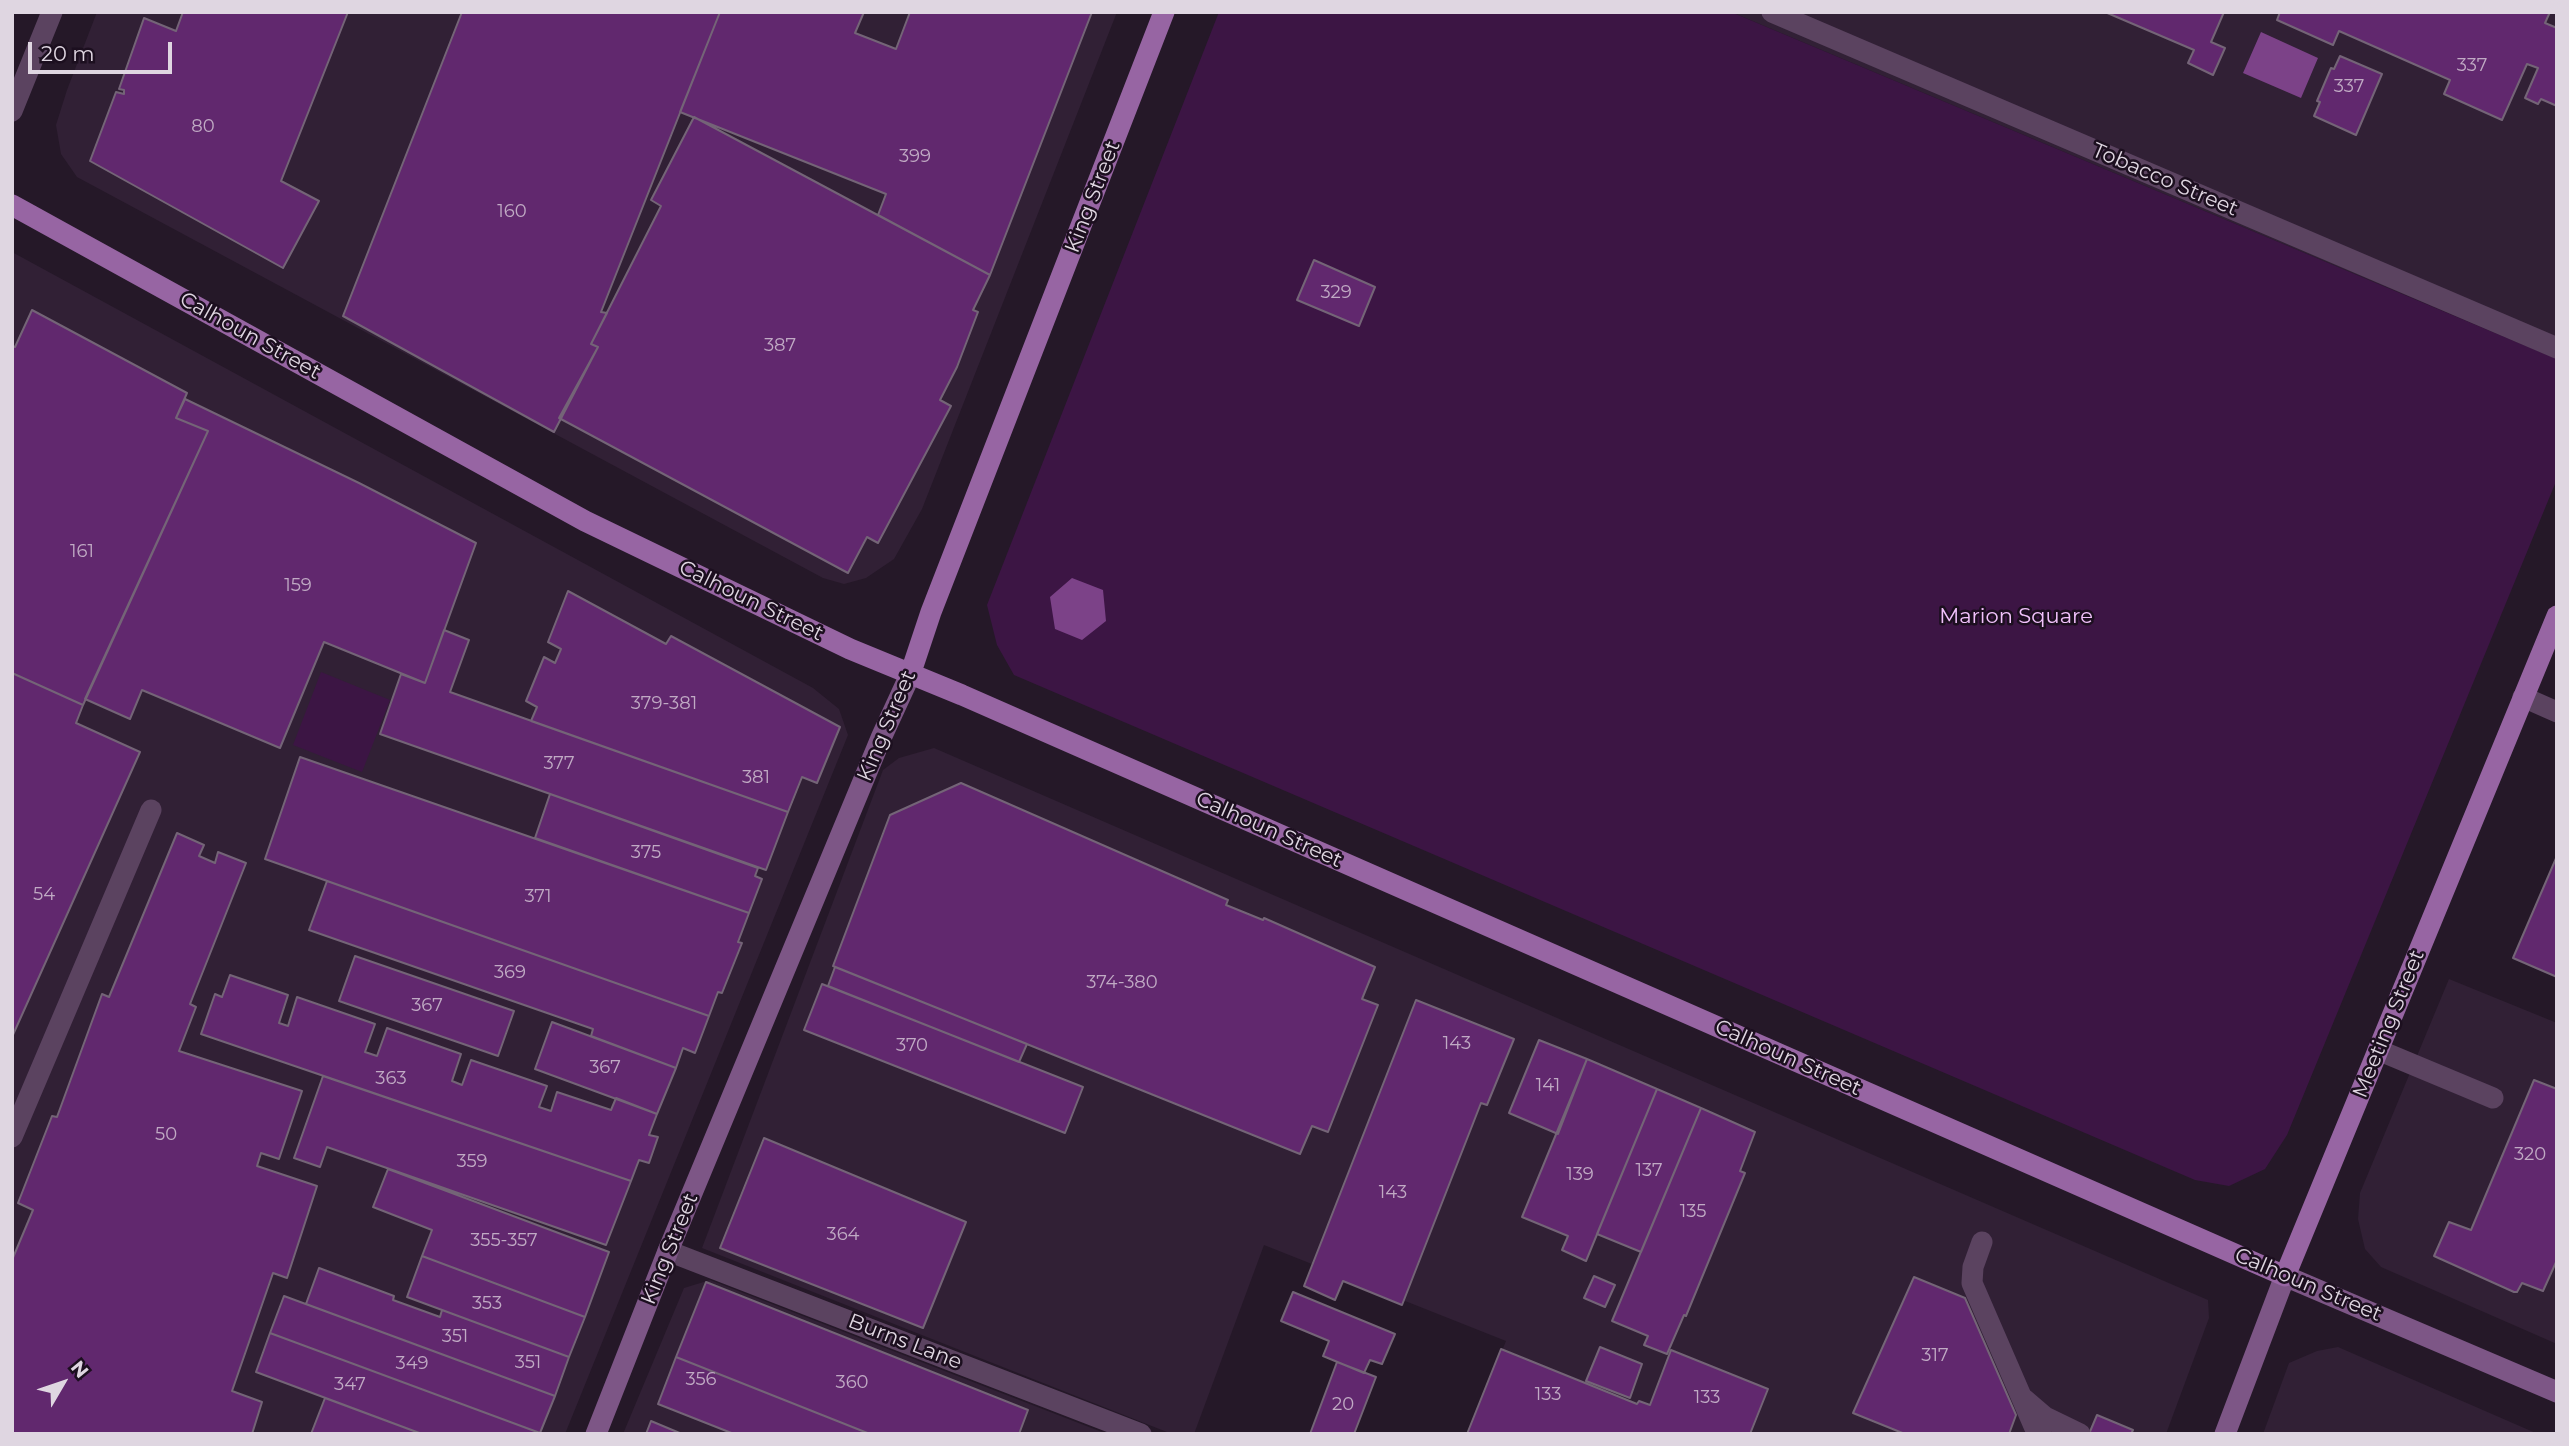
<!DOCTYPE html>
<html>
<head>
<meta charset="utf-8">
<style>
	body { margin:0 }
	#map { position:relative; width:2569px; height:1446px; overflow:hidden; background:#251828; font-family:Montserrat,sans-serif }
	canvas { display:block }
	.frame { position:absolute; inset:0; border:14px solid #dfd6e1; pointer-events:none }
	.north { position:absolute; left:28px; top:1348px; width:70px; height:70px; -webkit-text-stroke:5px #1c0f1f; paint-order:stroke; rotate:51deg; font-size:19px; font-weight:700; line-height:28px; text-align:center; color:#dfd6e1 }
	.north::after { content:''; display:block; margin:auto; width:24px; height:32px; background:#dfd6e1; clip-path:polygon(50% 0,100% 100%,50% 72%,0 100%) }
	.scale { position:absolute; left:28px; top:42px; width:144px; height:32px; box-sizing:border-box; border:4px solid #dfd6e1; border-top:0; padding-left:9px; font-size:21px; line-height:24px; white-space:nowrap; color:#dfd6e1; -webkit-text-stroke:5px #1c0f1f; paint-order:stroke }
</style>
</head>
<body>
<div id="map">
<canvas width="2569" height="1446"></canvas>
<div class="frame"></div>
<div class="north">N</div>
<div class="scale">20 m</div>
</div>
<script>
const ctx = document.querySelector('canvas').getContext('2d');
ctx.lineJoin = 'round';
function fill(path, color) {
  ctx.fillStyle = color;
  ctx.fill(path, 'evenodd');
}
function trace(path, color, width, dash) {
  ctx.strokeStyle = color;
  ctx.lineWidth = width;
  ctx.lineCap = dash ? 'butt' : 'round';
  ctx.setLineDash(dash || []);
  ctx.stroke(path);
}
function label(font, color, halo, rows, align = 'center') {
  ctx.font = font + ' Montserrat,sans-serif';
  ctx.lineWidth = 5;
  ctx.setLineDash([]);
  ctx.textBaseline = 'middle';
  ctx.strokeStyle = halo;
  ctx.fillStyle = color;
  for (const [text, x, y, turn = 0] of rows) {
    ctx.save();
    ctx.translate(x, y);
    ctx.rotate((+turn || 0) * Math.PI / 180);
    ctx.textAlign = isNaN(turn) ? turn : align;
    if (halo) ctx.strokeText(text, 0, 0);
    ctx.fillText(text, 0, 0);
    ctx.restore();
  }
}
fill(new Path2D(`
	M 97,12 L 1117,12 L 922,509 L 894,559 L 866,578 L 844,584 L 823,578 L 77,177 L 61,154 L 56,125 L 67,90 Z
	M 1731,12 L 2557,12 L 2557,359 Z
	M 12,252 L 813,688 L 839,709 L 848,735 L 565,1434 L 12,1434 Z
	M 934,748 L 2208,1300 L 2209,1318 L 2166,1434 L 1864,1434 L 1858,1432 L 1857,1434 L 1468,1434 L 1506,1341 L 1264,1245 L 1194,1434 L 1172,1434 L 702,1248 L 883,770 L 899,758 Z
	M 2449,979 L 2557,1023 L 2557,1344 L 2381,1267 L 2365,1249 L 2358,1219 L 2360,1193 Z
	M 710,1280 L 1107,1434 L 623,1434 L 684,1288 Z
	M 2338,1347 L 2538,1434 L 2263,1434 L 2289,1363 L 2317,1351 Z`), '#312035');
fill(new Path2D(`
	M 1219,12 L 1731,12 L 2557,359 L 2557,479 L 2287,1135 L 2265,1169 L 2229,1186 L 2195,1180 L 1014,675 L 997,645 L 987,605 Z
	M 321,672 L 390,700 L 362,772 L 293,745 Z`), '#3c1544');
fill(new Path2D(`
	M 2261,32 L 2318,58 L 2301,98 L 2243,73 Z
	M 1072,578 L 1103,590 L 1106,621 L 1082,640 L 1055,629 L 1050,597 Z`), '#7c4288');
const building = new Path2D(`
	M 183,12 L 348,12 L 281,181 L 319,201 L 283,268 L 90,161 L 116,92 L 124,94 L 124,90 L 119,89 L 144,18 L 176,31 Z
	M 462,12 L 720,12 L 601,312 L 607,313 L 591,344 L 598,347 L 554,432 L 343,316 Z
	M 720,12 L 864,12 L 855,33 L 896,49 L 910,12 L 1092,12 L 990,275 L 878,215 L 886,194 L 680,112 Z
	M 2105,12 L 2224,12 L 2211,42 L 2225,48 L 2213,75 L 2188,63 L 2194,50 Z
	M 2280,12 L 2550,12 L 2545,23 L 2557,28 L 2557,106 L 2541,99 L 2538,104 L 2525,98 L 2538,68 L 2527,64 L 2502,120 L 2444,94 L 2450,80 L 2339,31 L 2333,45 L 2277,20 Z
	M 2340,56 L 2382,74 L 2356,135 L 2314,116 L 2320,102 L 2317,101 L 2331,68 L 2334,69 Z
	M 694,117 L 990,275 L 973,310 L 978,312 L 957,367 L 940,400 L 951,406 L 878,543 L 867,537 L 848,573 L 559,418 L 598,347 L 591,344 L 661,206 L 651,200 Z
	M 1314,260 L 1375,287 L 1359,326 L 1297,300 Z
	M 32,310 L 187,393 L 176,418 L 208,431 L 83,705 L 12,673 L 12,346 L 15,347 Z
	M 185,399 L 359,483 L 476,543 L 425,683 L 324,642 L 280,748 L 142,690 L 130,719 L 85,699 L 208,431 L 176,418 Z
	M 568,591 L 666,644 L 671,636 L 840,727 L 817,783 L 802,777 L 788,812 L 531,721 L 537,707 L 526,701 L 544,657 L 555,663 L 561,649 L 548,642 Z
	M 444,630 L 469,640 L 450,692 L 788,812 L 766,870 L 380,734 L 401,674 L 425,683 Z
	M 12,673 L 83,705 L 76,723 L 140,752 L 12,1037 Z
	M 300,757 L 749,913 L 738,942 L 742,943 L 722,993 L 718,992 L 709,1016 L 265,859 Z
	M 961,783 L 1228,900 L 1226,905 L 1263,920 L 1264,918 L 1375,967 L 1362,999 L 1378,1005 L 1328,1132 L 1312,1126 L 1300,1154 L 833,966 L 890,815 Z
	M 550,794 L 758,868 L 755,876 L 762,879 L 749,913 L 535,838 Z
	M 177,833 L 204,845 L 199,856 L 215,863 L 218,852 L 246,863 L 190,1004 L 196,1007 L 179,1051 L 302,1091 L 279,1159 L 261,1153 L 257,1166 L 317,1186 L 287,1278 L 273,1273 L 232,1391 L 262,1402 L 252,1434 L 12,1434 L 12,1260 L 33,1210 L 18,1203 L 52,1116 L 57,1117 L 102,994 L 109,997 Z
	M 2557,856 L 2557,977 L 2513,958 Z
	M 327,881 L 709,1016 L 695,1053 L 683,1048 L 676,1068 L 591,1036 L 593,1029 L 309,930 Z
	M 355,956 L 514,1011 L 498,1056 L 339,1001 Z
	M 835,967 L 1027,1044 L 1019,1062 L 828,986 Z
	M 230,975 L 288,995 L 279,1023 L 288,1026 L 297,997 L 375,1024 L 365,1052 L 377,1056 L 387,1028 L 461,1054 L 452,1081 L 462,1085 L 471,1060 L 547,1086 L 539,1107 L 551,1111 L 557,1092 L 611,1110 L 616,1098 L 657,1114 L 649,1135 L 658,1137 L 649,1163 L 639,1160 L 631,1181 L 201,1034 L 215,994 L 222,997 Z
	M 822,984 L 1083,1087 L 1065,1133 L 804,1030 Z
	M 1416,1000 L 1514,1039 L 1487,1105 L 1481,1103 L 1402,1305 L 1343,1281 L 1335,1300 L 1304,1286 Z
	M 552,1022 L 676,1068 L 657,1114 L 535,1069 Z
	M 1539,1040 L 1587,1059 L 1558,1134 L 1509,1113 Z
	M 1587,1059 L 1657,1089 L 1586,1261 L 1562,1250 L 1568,1236 L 1522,1217 Z
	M 323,1076 L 631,1181 L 606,1245 L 327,1147 L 320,1167 L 294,1158 Z
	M 2534,1080 L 2557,1089 L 2557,1260 L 2543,1291 L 2522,1283 L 2517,1292 L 2514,1292 L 2434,1256 L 2449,1222 L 2471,1230 Z
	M 1657,1089 L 1701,1108 L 1641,1252 L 1597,1234 Z
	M 1701,1108 L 1755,1132 L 1740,1171 L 1745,1173 L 1686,1316 L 1684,1315 L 1667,1354 L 1644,1345 L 1648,1336 L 1612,1321 Z
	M 764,1138 L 966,1222 L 923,1328 L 720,1248 Z
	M 388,1169 L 609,1252 L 585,1317 L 422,1256 L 432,1230 L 373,1207 Z
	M 422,1256 L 585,1317 L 569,1357 L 407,1297 Z
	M 319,1268 L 394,1296 L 393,1300 L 440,1317 L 442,1310 L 569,1357 L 555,1396 L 306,1304 Z
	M 1594,1276 L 1615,1285 L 1605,1307 L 1584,1298 Z
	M 1914,1277 L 1965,1298 L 2016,1415 L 2009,1434 L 1905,1434 L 1853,1413 Z
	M 706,1282 L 1028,1410 L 1019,1434 L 870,1434 L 676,1357 Z
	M 1293,1292 L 1395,1334 L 1382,1364 L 1370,1360 L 1364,1373 L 1323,1356 L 1329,1341 L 1281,1321 Z
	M 284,1296 L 555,1396 L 540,1433 L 270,1333 Z
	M 270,1333 L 540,1433 L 540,1434 L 422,1434 L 256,1372 Z
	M 1600,1347 L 1642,1364 L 1630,1398 L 1586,1381 Z
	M 1501,1349 L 1637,1404 L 1639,1401 L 1650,1405 L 1671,1350 L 1768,1389 L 1750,1434 L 1467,1434 Z
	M 676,1357 L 870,1434 L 734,1434 L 658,1404 Z
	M 1337,1362 L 1376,1377 L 1354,1434 L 1310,1434 Z
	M 325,1398 L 422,1434 L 311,1434 Z
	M 2097,1415 L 2133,1430 L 2131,1434 L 2089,1434 Z
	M 651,1421 L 682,1434 L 646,1434 Z`);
fill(building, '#61286e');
trace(building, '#746477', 2);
trace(new Path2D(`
	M 2378,1050 L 2493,1098
	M 12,1137 L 151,810
	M 1982,1242 L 1973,1267 L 1972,1283 L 2034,1426 L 2041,1434
	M 668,1251 L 1141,1434
	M 2024,1399 L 2045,1417 L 2080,1434`), '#5b4360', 21);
trace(new Path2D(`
	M 1772,12 L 2557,348
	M 12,111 L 52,12
	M 2523,697 L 2557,712`), '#5b4360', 21);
trace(new Path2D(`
	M 596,1434 L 668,1251 L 881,738 L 910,675
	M 2225,1434 L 2285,1276 L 2557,1392`), '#7d5686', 21);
trace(new Path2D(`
	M 12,205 L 585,521 L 850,649 L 962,695 L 2285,1276 L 2557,616
	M 910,675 L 931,612 L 1164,12`), '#9765a3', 21);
label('18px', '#c0aac4', null, [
	["337",2472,66],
	["337",2349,87],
	["80",203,127],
	["399",915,157],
	["160",512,212],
	["329",1336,293],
	["387",780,346],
	["161",82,552],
	["159",298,586],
	["379-381",664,704],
	["377",559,764],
	["381",756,778],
	["375",646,853],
	["54",44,895],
	["371",538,897],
	["369",510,973],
	["374-380",1122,983],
	["367",427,1006],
	["143",1457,1044],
	["370",912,1046],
	["367",605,1068],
	["363",391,1079],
	["141",1548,1086],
	["50",166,1135],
	["320",2530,1155],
	["359",472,1162],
	["137",1649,1171],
	["139",1580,1175],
	["143",1393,1193],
	["135",1693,1212],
	["364",843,1235],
	["355-357",504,1241],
	["353",487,1304],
	["351",455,1337],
	["317",1935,1356],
	["351",528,1363],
	["349",412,1364],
	["356",701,1380],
	["360",852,1383],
	["347",350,1385],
	["133",1548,1395],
	["133",1707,1398],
	["20",1343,1405]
]);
label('21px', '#dfd6e1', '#1c0f1f', [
	["Tobacco Street",2165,180,23],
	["King Street",1093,197,-69],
	["Calhoun Street",250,336,29],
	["Calhoun Street",751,601,26],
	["King Street",887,726,-67],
	["Calhoun Street",1269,830,24],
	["Meeting Street",2389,1024,-68],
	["Calhoun Street",1788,1058,24],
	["King Street",670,1249,-68],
	["Calhoun Street",2308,1285,23],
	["Burns Lane",905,1342,21]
]);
label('21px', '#f2c2fc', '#1c0f1f', [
	["Marion Square",2016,617]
]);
</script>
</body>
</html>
